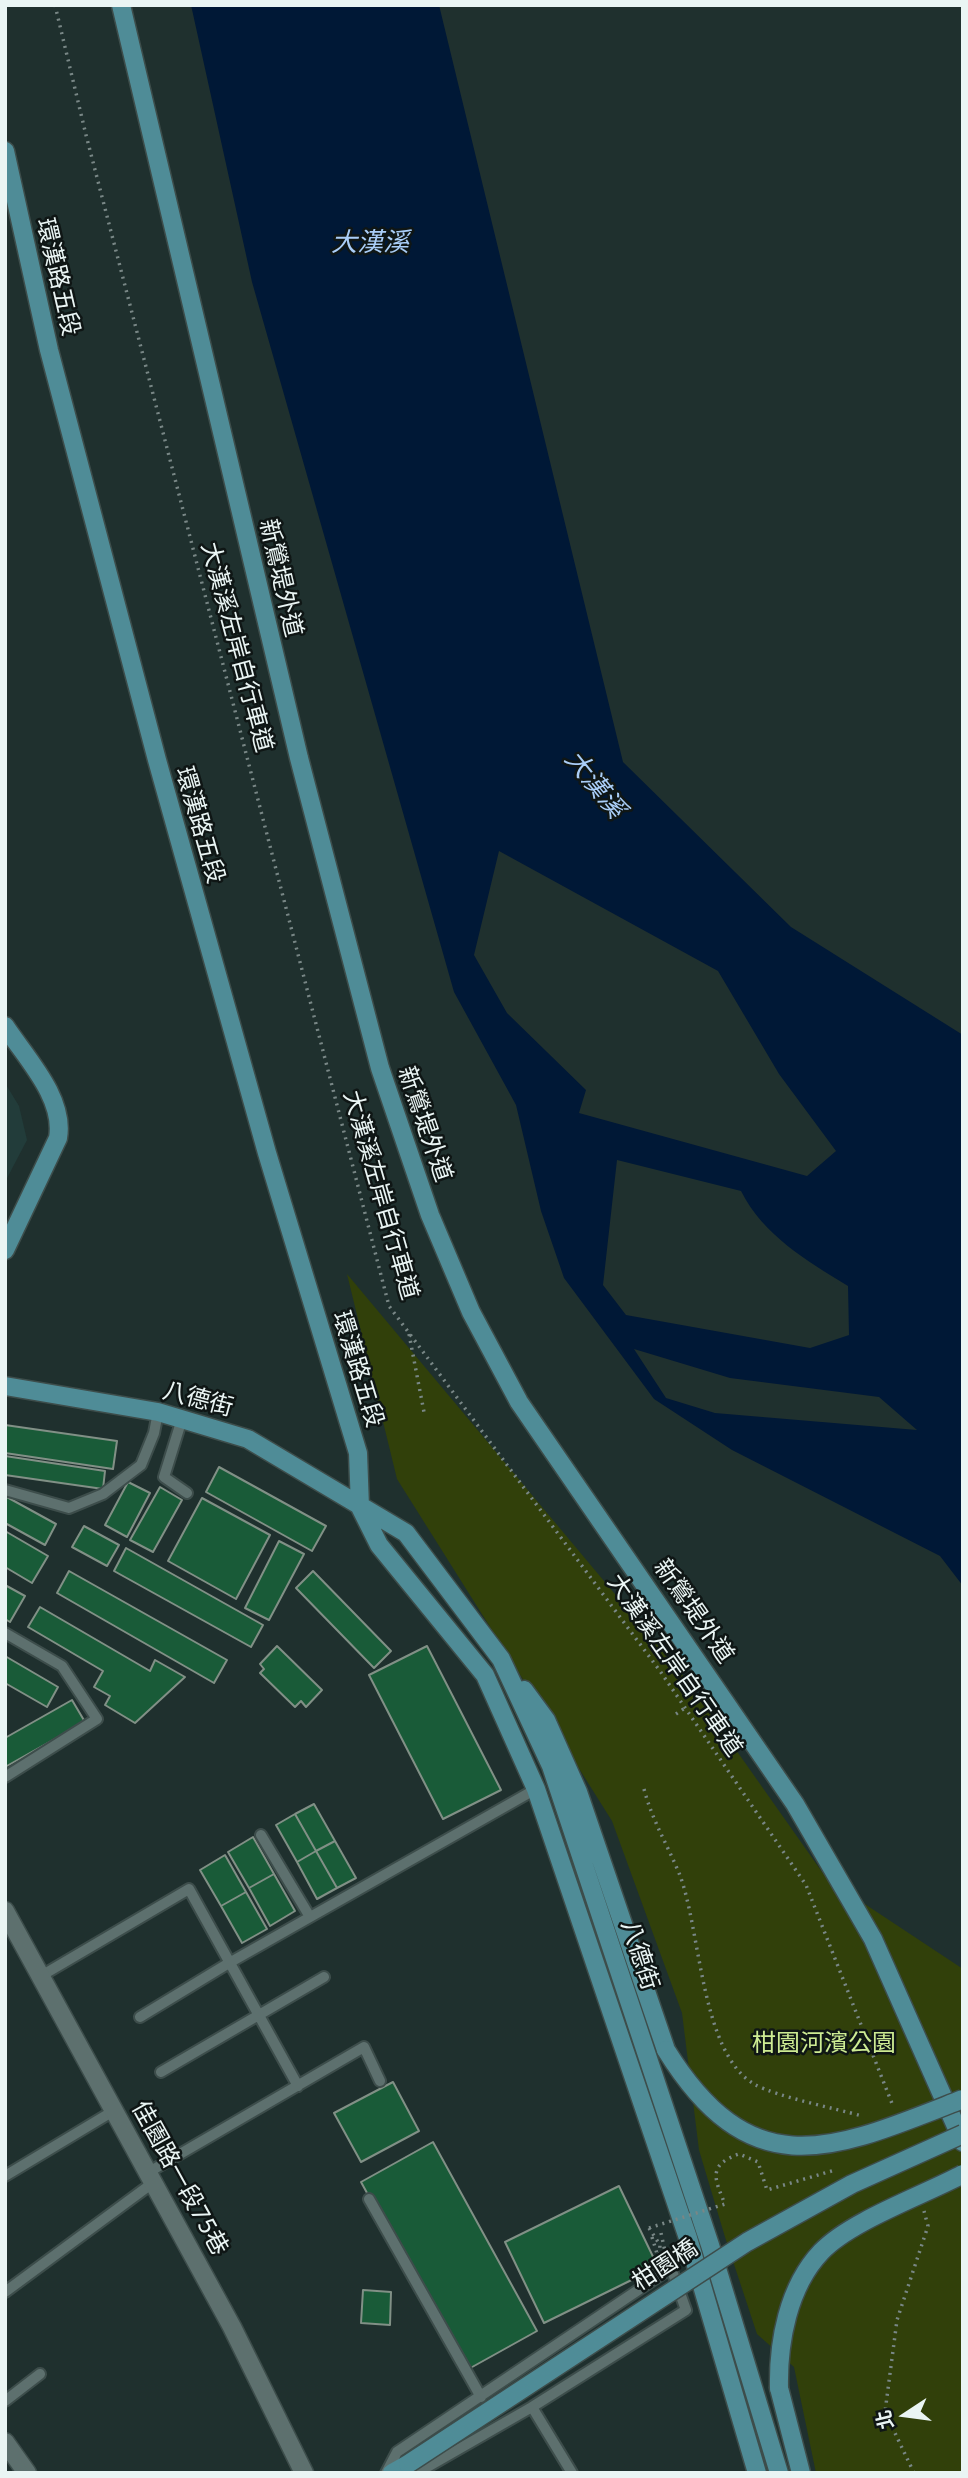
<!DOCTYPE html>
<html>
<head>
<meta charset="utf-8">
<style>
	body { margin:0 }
	#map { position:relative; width:968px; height:2478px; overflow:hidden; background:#1f302e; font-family:Lato,"Noto Sans TC",sans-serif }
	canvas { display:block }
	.frame { position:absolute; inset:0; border:7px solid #eaf5f4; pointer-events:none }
	.north { position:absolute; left:870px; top:2380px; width:70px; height:70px; -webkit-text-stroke:5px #0f1615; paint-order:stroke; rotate:257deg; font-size:19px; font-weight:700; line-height:28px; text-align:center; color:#eaf5f4 }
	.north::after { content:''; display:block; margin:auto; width:24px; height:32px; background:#eaf5f4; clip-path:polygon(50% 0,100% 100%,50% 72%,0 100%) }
</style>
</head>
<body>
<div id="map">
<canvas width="968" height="2478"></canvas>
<div class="frame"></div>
<div class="north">北</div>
</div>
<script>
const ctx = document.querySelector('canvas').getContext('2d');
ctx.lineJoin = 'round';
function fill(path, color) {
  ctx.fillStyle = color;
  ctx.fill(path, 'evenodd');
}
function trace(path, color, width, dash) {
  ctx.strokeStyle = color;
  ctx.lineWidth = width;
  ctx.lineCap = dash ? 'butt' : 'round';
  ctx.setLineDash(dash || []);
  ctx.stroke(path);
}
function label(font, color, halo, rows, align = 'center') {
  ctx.font = font + ' Lato,"Noto Sans TC",sans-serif';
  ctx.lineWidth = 5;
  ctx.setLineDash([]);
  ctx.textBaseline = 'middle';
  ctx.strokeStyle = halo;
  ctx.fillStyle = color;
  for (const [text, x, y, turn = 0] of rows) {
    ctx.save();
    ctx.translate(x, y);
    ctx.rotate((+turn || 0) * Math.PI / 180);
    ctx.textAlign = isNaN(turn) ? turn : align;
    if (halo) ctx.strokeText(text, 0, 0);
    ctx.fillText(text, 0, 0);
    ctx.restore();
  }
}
fill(new Path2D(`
	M 5,1083 L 19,1106 L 27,1140 L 5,1182 Z`), '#223c3a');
fill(new Path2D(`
	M 347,1274 L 686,1679 L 827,1879 L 963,1969 L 963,2473 L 816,2473 L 794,2367 L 757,2334 L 725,2237 L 699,2150 L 682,2013 L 612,1821 L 397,1479 Z`), '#31400a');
fill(new Path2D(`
	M 191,5 L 439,5 L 623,762 L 791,927 L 963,1035 L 963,1586 L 940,1556 L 732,1450 L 654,1399 L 564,1278 L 541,1211 L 516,1105 L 454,992 L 252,282 ZM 499,851 L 718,971 L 779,1074 L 836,1151 L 807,1176 L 579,1113 L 586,1090 L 507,1013 L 474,955 ZM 617,1160 L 741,1191 C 763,1235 807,1261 848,1286 L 849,1335 L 810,1348 L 626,1315 L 603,1285 ZM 634,1349 L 730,1378 L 879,1397 L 917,1430 L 715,1413 L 666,1398 Z`), '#001836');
const building = new Path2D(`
	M 5,1425 L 117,1441 L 113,1469 L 5,1453 Z
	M 5,1456 L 105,1471 L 103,1489 L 5,1475 Z
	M 219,1467 L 326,1526 L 312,1551 L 206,1492 Z
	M 128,1482 L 150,1493 L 127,1537 L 105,1525 Z
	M 160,1487 L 182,1500 L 153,1552 L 130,1540 Z
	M 5,1496 L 56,1524 L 45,1545 L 5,1523 Z
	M 202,1498 L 270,1535 L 236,1599 L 168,1561 Z
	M 84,1526 L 119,1545 L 107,1566 L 72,1547 Z
	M 5,1531 L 48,1556 L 32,1583 L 5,1567 Z
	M 279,1541 L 304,1554 L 269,1620 L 245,1608 Z
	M 126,1548 L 263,1625 L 251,1647 L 114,1571 Z
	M 69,1571 L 227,1660 L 214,1683 L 57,1593 Z
	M 313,1571 L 391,1651 L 374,1668 L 296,1588 Z
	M 5,1585 L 25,1596 L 10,1622 L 5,1619 Z
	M 40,1607 L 150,1671 L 155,1660 L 185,1677 L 135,1723 L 105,1705 L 110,1696 L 94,1687 L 103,1671 L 28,1627 Z
	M 277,1646 L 322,1690 L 306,1707 L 301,1701 L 295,1707 L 260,1673 L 264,1669 L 260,1664 Z
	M 427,1646 L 501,1790 L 443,1819 L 369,1675 Z
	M 5,1656 L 58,1687 L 47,1707 L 5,1683 Z
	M 72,1700 L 85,1722 L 5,1767 L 5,1738 Z
	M 314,1804 L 335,1841 L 316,1851 L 295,1814 Z
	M 295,1814 L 316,1851 L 297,1862 L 276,1825 Z
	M 253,1837 L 274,1874 L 249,1888 L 228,1852 Z
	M 335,1841 L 356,1878 L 337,1888 L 316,1851 Z
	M 316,1851 L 337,1888 L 317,1899 L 297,1862 Z
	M 225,1855 L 246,1892 L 221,1906 L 200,1870 Z
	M 274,1874 L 295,1911 L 270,1926 L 249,1888 Z
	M 246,1892 L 267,1929 L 242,1943 L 221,1906 Z
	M 393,2082 L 419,2131 L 361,2162 L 334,2113 Z
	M 433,2142 L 537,2331 L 465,2371 L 361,2182 Z
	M 619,2186 L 658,2267 L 544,2323 L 505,2242 Z
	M 363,2290 L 391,2292 L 390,2325 L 361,2323 Z`);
fill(building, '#195b38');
trace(building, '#819086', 2);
const lane = new Path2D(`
	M 182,1419 L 164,1477 L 187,1493
	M 5,1490 L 69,1508 L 103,1494 L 141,1465 L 154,1433 L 158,1412
	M 5,1633 L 62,1666 L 97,1719 L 5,1777
	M 261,1835 L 310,1917
	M 41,1976 L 189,1889 L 298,2086
	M 140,2017 L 229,1963 L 536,1789
	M 161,2072 L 324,1977
	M 149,2172 L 364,2047 L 380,2081
	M 5,2176 L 115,2110
	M 369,2199 L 481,2397
	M 5,2292 L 154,2182
	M 5,2401 L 40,2374
	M 532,2407 L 572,2473
	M 386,2473 L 397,2452 L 671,2268 L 686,2310 L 532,2407 L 417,2473`);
const street = new Path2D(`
	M 5,1911 L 232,2327 L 304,2473
	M 5,2442 L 27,2473`);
const secondary = new Path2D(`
	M 121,5 L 299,758 L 380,1068 L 430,1215 L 471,1312 L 519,1402 L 795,1804 L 873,1939 L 963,2142
	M 5,151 L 49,350 L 157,760 L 267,1153 L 358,1453 L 360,1507 L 379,1545 L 485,1675 L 536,1789 L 688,2238 L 757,2473
	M 5,1026 C 26,1058 65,1098 58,1138 L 5,1250
	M 5,1386 L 158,1412 L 248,1439 L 406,1533 L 501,1659 L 551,1766 L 710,2245 L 779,2473
	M 524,1690 L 546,1720 L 578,1792 L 666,2050
	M 779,2388 L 801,2473
	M 392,2473 L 408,2464`);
trace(lane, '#3d4d4b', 14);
trace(street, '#3d4d4b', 21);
trace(secondary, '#3d4d4b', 21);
trace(new Path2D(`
	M 55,5 L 86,135 L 389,1306 L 660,1671 L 806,1885 L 893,2106
	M 409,1334 L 424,1412
	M 676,1714 L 685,1708
	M 644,1789 C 652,1820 667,1844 679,1873 C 701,1928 700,2052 754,2084 C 777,2097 834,2108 862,2116
	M 649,2228 L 660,2245 L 659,2260
	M 661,2233 L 666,2256
	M 652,2237 L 658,2257
	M 914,2473 L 885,2412 L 897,2320 L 928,2226 L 924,2211`), '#798786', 3.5, [2, 5]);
trace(lane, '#5d706e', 10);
trace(street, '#5d706e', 18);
trace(secondary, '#4f8c97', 18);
const secondaryBridge = new Path2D(`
	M 666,2050 C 753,2190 835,2149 963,2099
	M 779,2388 C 778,2342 788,2287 821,2252 C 850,2221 924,2195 963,2174
	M 408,2464 L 747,2242 L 852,2184 L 963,2134`);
trace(secondaryBridge, '#3d4d4b', 21, []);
trace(new Path2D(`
	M 649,2228 L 725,2204 C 714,2178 708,2165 739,2154 L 758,2162 L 767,2190 L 835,2170`), '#798786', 3.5, [2, 5]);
trace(secondaryBridge, '#4f8c97', 18);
label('24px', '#eaf5f4', '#0f1615', [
	["環漢路五段",58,277,77],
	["新鶯堤外道",281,578,77],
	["大漢溪左岸自行車道",237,647,75],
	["環漢路五段",200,825,74],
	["新鶯堤外道",425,1124,71],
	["大漢溪左岸自行車道",381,1195,74],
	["環漢路五段",358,1369,73],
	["八德街",198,1399,15],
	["新鶯堤外道",694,1611,55],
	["大漢溪左岸自行車道",675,1665,55],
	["八德街",640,1955,72],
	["佳園路一段75巷",180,2178,61],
	["柑園橋",665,2265,-33]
]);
label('24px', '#cdeb93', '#0f1615', [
	["柑園河濱公園",824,2043]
]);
label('italic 26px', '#aacef8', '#0f1615', [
	["大漢溪",370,243],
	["大漢溪",595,784,51]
]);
</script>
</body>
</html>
